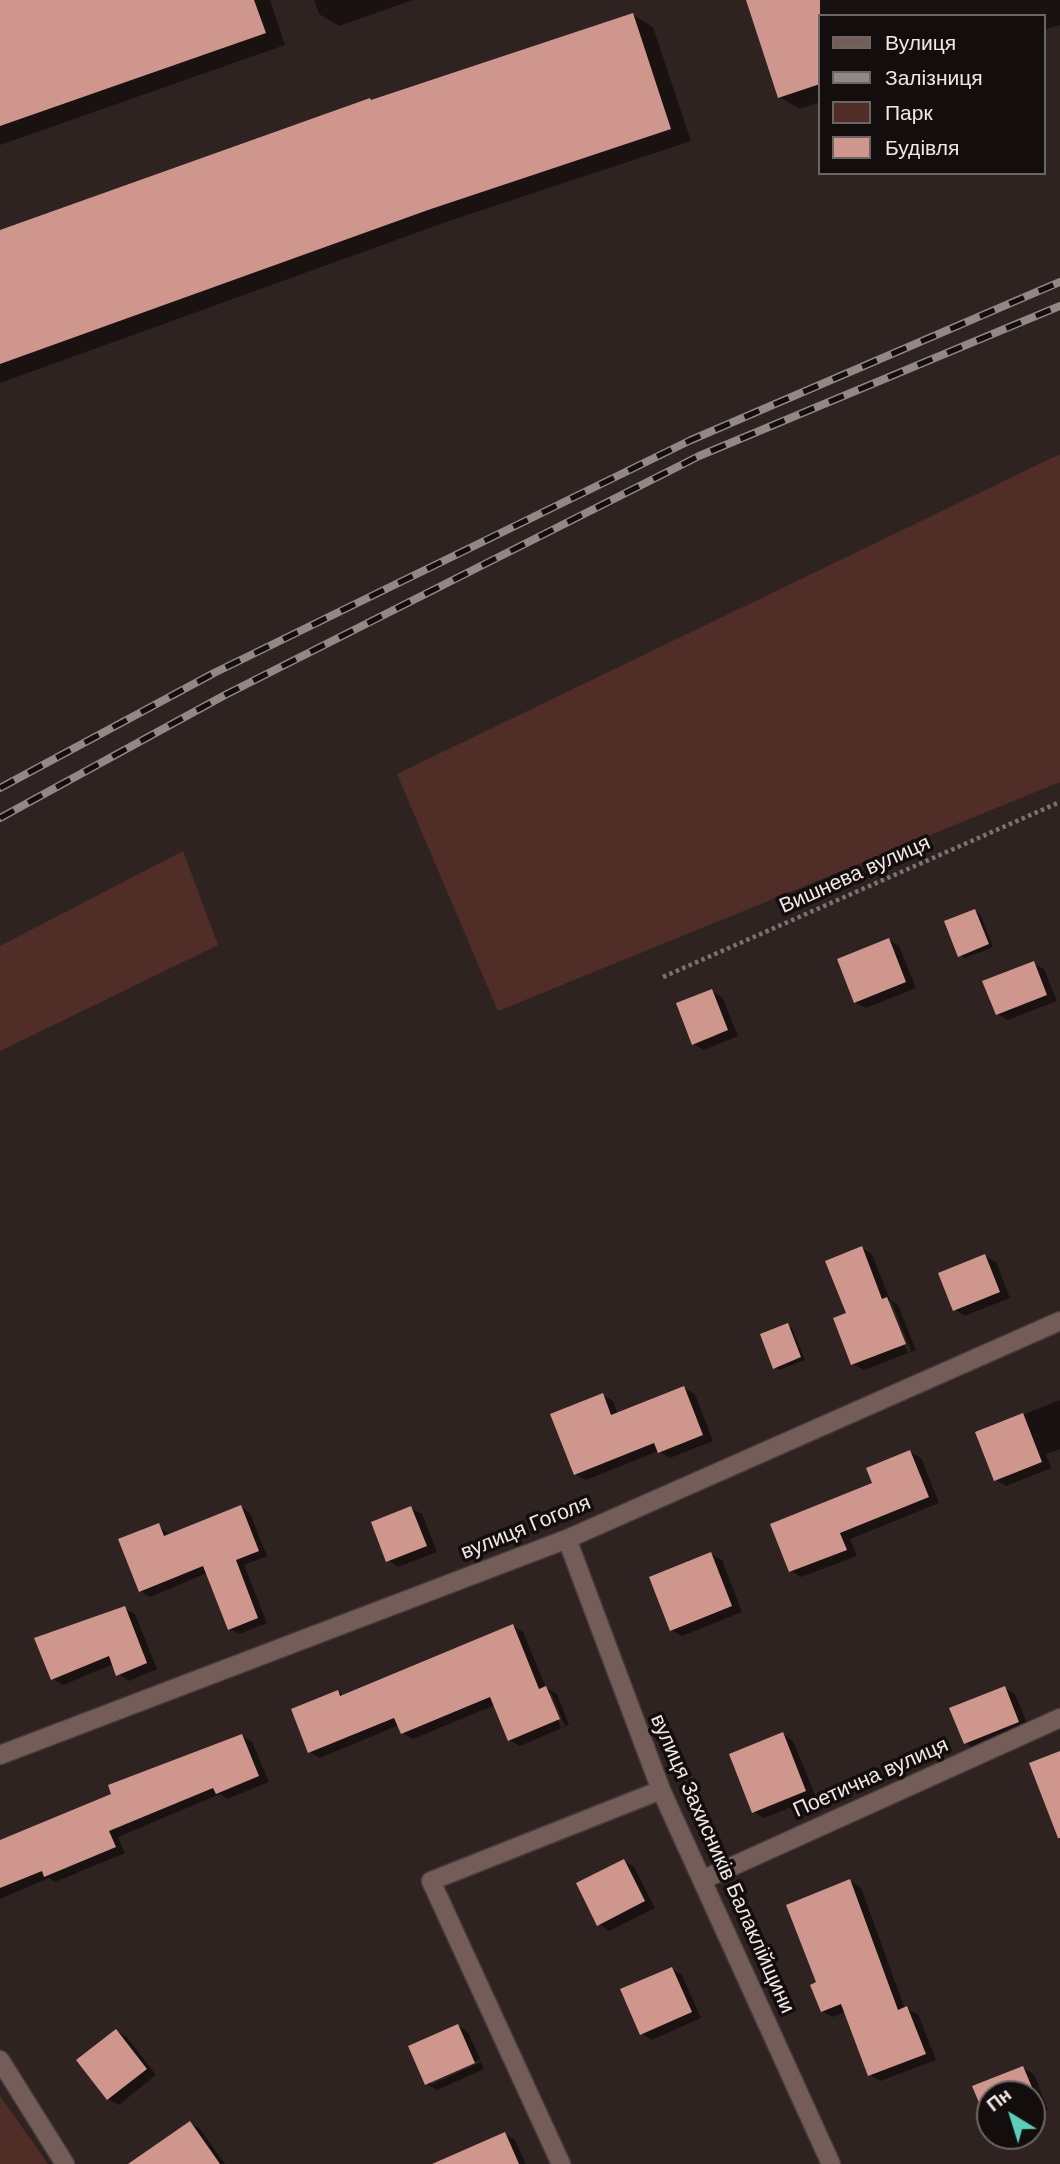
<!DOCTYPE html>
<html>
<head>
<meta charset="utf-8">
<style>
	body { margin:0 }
	#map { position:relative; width:1060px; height:2164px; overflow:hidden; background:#2f2321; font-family:Arial,sans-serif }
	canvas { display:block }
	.legend { position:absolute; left:818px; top:14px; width:228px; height:161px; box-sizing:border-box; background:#130e0d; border:2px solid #6b6564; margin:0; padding:9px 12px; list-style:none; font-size:21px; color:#f0e7e6 }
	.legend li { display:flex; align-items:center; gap:14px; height:35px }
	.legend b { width:35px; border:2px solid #6b6564 }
	.north { position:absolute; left:976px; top:2080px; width:70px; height:70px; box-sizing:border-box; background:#130e0d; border:2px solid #6b6564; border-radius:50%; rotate:322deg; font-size:19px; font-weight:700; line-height:28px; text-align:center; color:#f0e7e6 }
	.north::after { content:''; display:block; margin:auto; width:24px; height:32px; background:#5eceb8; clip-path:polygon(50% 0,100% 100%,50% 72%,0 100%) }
</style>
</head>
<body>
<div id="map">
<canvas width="1060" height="2164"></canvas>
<ul class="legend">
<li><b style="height:9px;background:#745c59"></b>Вулиця</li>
<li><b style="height:9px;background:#928886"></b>Залізниця</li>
<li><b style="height:19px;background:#512d28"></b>Парк</li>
<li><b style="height:19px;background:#cf968e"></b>Будівля</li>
</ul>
<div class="north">Пн</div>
</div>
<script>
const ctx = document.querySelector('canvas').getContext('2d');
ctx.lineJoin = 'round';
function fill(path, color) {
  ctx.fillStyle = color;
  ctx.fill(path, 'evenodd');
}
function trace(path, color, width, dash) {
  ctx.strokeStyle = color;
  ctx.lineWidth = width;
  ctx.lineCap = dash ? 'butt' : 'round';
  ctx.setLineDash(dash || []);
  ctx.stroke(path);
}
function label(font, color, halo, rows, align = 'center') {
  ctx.font = font + ' Arial,sans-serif';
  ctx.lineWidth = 7;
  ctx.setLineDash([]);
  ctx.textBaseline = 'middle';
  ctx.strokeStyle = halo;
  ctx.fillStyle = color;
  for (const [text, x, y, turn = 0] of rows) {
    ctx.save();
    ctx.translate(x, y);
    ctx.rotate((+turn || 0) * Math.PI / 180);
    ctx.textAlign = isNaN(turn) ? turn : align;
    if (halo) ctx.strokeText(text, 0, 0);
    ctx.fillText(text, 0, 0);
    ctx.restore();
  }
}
fill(new Path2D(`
	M 1060,454 L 1060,782 L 498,1011 L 397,774 Z
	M 183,851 L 218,945 L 0,1051 L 0,946 Z
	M 0,2096 L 48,2164 L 0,2164 Z`), '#512d28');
fill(new Path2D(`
	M 8,0 L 270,0 L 285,45 L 0,145 L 0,3 Z
	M 314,0 L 413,0 L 339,26 L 319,14 Z
	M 748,0 L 1060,0 L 1060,25 L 1044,30 L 1044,16 L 820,16 L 820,102 L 800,109 L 779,97 Z
	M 633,15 L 653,27 L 691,141 L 449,221 L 0,383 L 0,232 L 373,101 Z
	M 975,911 L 980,914 L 993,947 L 965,958 L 960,955 Z
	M 889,940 L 899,946 L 916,988 L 866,1008 L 855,1002 Z
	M 1033,963 L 1044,969 L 1057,1001 L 1008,1020 L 997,1014 Z
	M 712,991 L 722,997 L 738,1036 L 704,1050 L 693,1044 Z
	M 862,1248 L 872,1254 L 890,1300 L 898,1305 L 916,1350 L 864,1370 L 853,1364 L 848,1314 ZM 887,1301 L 891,1301 L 911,1351 L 908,1353 Z
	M 985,1256 L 996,1262 L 1010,1298 L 965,1316 L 954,1309 Z
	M 788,1325 L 792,1328 L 805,1360 L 779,1370 L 774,1367 Z
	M 684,1388 L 695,1394 L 713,1441 L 670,1458 L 658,1451 L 586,1480 L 575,1474 L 603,1395 L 613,1401 L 618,1414 Z
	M 1060,1400 L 1060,1449 L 1046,1454 L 1051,1468 L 1006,1486 L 996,1480 L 977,1433 Z
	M 910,1452 L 921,1458 L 939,1503 L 850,1539 L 857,1556 L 801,1577 L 791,1571 Z
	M 241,1507 L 250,1513 L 267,1556 L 244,1565 L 267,1623 L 239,1634 L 230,1629 L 207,1573 L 150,1597 L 140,1591 L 158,1525 L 170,1535 Z
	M 411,1508 L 422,1514 L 437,1552 L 398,1567 L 388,1560 Z
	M 711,1554 L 722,1560 L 742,1612 L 682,1636 L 672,1630 Z
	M 124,1608 L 135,1614 L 157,1669 L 129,1681 L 118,1674 L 114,1664 L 63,1685 L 53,1679 Z
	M 513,1626 L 523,1632 L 546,1688 L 557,1694 L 569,1725 L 520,1746 L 509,1740 L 495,1705 L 413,1739 L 402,1733 L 399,1725 L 320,1758 L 310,1752 L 338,1692 L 344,1696 ZM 547,1693 L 551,1693 L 565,1726 L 561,1728 Z
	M 1005,1688 L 1015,1694 L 1029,1728 L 976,1749 L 965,1743 Z
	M 783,1734 L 793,1741 L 816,1797 L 764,1818 L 754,1812 Z
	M 242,1736 L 252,1742 L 269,1782 L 227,1799 L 220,1794 L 118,1837 L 125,1853 L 55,1882 L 49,1878 L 0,1899 L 0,1841 L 114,1795 Z
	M 624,1861 L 634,1867 L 655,1908 L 609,1931 L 599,1924 Z
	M 850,1881 L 861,1888 L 905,2009 L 918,2014 L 936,2060 L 880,2081 L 870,2075 L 845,2012 L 833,2017 L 822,2011 L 819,1983 Z
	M 672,1969 L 682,1975 L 701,2018 L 652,2040 L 642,2034 Z
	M 458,2026 L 468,2032 L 480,2059 L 431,2081 L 431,2085 L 481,2062 L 484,2069 L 437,2090 L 427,2084 Z
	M 116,2031 L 127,2037 L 156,2075 L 119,2105 L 108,2099 Z
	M 1023,2068 L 1034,2074 L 1048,2110 L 1032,2117 L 1032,2094 L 990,2094 L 989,2123 L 975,2087 Z
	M 190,2123 L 200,2129 L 225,2164 L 151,2164 Z
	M 505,2134 L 515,2140 L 526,2164 L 462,2164 Z`), '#0007');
fill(new Path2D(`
	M 0,0 L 254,0 L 266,33 L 0,126 Z
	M 746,0 L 820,0 L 820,84 L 778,98 Z
	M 633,13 L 671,129 L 428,210 L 0,364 L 0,230 L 370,98 L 371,100 Z
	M 975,909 L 989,944 L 958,957 L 944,921 Z
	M 889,938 L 906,982 L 854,1003 L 837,959 Z
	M 1034,961 L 1047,995 L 996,1015 L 982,981 Z
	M 712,989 L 728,1030 L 692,1045 L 676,1003 Z
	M 862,1246 L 882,1299 L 887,1297 L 906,1344 L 851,1365 L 833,1318 L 846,1313 L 825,1261 Z
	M 985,1254 L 1000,1292 L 953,1311 L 938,1273 Z
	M 788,1323 L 801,1357 L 773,1369 L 760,1334 Z
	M 684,1386 L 703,1435 L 658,1453 L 654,1443 L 574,1475 L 550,1414 L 603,1393 L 611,1415 Z
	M 1023,1413 L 1042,1462 L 994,1481 L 975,1432 Z
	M 910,1450 L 929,1497 L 840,1533 L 847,1550 L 789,1572 L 770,1524 L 872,1483 L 866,1468 Z
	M 241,1505 L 259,1551 L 236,1560 L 258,1618 L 228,1630 L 203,1566 L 139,1592 L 118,1539 L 159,1523 L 164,1536 Z
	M 411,1506 L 427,1546 L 386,1562 L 371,1522 Z
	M 711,1552 L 732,1606 L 670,1631 L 649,1577 Z
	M 125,1606 L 147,1663 L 116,1676 L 109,1656 L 51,1680 L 34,1638 Z
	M 513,1624 L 539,1689 L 546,1686 L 560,1719 L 508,1741 L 490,1697 L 401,1734 L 394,1718 L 308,1753 L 291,1709 L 338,1690 L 340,1696 Z
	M 1005,1686 L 1019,1722 L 964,1744 L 949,1708 Z
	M 783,1732 L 806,1791 L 752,1813 L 729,1754 Z
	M 242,1734 L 259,1776 L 216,1794 L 213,1788 L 109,1831 L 116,1847 L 44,1877 L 42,1871 L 0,1888 L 0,1840 L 111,1794 L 108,1785 Z
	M 1060,1751 L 1060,1838 L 1058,1838 L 1029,1763 Z
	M 624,1859 L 645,1901 L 597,1926 L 576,1883 Z
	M 850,1879 L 898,2010 L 907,2006 L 926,2054 L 868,2076 L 841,2004 L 821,2012 L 810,1985 L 816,1982 L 786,1905 Z
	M 672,1967 L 692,2012 L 640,2035 L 620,1989 Z
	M 458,2024 L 475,2063 L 425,2085 L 408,2046 Z
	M 116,2029 L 147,2069 L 107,2100 L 76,2060 Z
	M 1023,2066 L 1039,2104 L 1032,2107 L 1032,2094 L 990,2094 L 988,2124 L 972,2086 Z
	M 190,2121 L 220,2164 L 128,2164 Z
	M 505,2132 L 519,2164 L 432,2164 Z`), '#cf968e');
const minor = new Path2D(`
	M 567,1539 L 661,1790 L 831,2164
	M 0,1755 L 567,1539 L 1060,1321
	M 702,1880 L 1060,1718
	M 0,2060 L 65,2164
	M 561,2164 L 431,1881 L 661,1790`);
trace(minor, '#4a3e3d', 21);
trace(new Path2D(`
	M 663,977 L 1060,802`), '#7d7270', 4.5, [3.5, 3.5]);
trace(minor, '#745c59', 18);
const rail = new Path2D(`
	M 0,788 L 214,673 L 691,440 L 1060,282
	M 0,818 L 225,695 L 699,456 L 1060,306`);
trace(rail, '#928886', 8);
trace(rail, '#130e0d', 5, [16]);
label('21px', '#f0e7e6', '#130e0d', [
	["Вишнева вулиця",855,875,-24],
	["вулиця Гоголя",526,1528,-22],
	["Поетична вулиця",871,1778,-24],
	["вулиця Захисників Балаклійщини",722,1864,66]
]);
</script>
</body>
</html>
